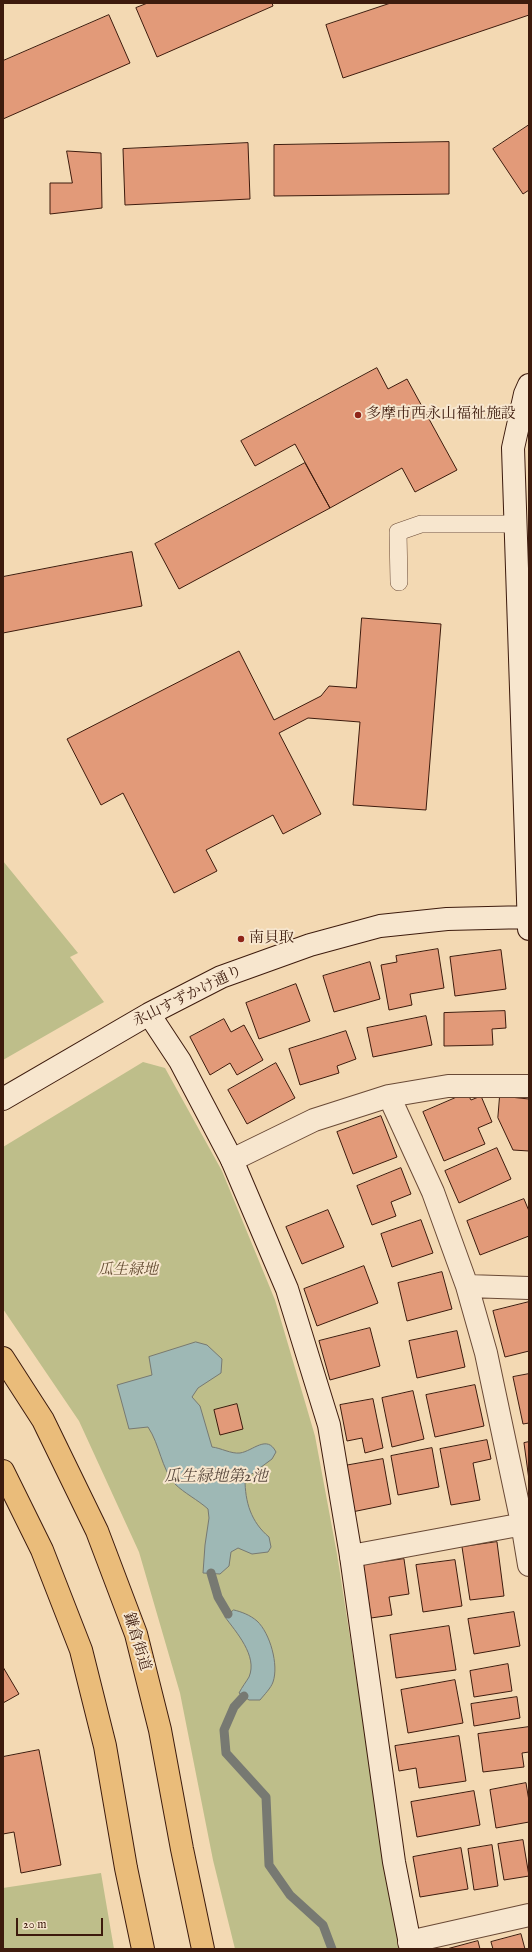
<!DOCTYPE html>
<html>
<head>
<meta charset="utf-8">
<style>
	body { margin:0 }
	#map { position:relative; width:532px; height:1952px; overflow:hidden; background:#f3d9b3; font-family:"IM FELL English",serif }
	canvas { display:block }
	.frame { position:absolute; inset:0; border:4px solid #3d1b0d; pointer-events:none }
	.scale { position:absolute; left:16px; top:1918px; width:87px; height:18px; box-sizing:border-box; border:2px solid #3d1b0d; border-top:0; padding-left:5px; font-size:12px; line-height:14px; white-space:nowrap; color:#3d1b0d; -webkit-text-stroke:3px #f7e6ce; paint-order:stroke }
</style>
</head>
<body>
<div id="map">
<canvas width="532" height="1952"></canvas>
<div class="frame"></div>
<div class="scale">20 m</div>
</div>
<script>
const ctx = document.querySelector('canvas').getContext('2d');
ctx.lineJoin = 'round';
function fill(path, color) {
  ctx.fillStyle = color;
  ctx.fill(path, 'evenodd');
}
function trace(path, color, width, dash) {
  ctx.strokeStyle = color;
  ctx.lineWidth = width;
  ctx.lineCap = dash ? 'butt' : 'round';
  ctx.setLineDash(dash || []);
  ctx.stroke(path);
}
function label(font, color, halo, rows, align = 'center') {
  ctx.font = font + ' "IM FELL English","Noto Serif JP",serif';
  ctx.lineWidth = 4;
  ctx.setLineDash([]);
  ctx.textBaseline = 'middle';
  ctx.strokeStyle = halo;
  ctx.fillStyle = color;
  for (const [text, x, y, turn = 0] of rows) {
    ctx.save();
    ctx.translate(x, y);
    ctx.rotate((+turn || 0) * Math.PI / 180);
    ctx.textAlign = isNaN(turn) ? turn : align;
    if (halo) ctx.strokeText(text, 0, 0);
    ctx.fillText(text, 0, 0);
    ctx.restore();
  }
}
fill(new Path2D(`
	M 3,861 L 78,953 L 70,957 L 104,1002 L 3,1060 Z
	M 143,1062 L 165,1068 L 222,1171 L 275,1300 L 315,1436 L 337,1554 L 386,1867 L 404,1949 L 235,1949 L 213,1860 L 180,1693 L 139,1552 L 79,1421 L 3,1309 L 3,1147 Z
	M 101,1873 L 114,1949 L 3,1949 L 3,1888 Z`), '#bebe8a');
const water = new Path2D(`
	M 196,1342 L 207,1345 L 222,1359 L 221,1373 L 198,1388 L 192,1397 L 200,1406 L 212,1447 C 221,1448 231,1454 240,1453 C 253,1451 267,1434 276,1452 L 272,1459 L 245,1479 C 245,1502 251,1522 269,1537 L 271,1547 L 268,1552 L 252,1554 L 238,1548 L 231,1552 L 229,1566 L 220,1574 L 203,1573 L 205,1545 L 209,1518 L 208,1509 C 198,1500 184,1493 175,1484 C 161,1468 160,1445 148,1427 L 129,1429 L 117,1385 L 152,1375 L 149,1357 Z
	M 234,1610 C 242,1612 250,1615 257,1621 C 270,1633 279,1665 273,1682 C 271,1688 264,1695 260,1700 L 249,1700 L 239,1693 C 242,1687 246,1682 249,1677 C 258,1656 236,1632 225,1617 Z`);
fill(water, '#9eb8b5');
trace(water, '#777972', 1);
trace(new Path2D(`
	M 211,1573 L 218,1597 L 228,1614
	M 244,1696 L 234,1707 L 224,1730 L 226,1753 L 266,1797 L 269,1865 L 290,1895 L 323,1925 L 332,1949`), '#777972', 9);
const building = new Path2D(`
	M 148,3 L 272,3 L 273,6 L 157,57 L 136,8 Z
	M 391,3 L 529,3 L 529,15 L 343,78 L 326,25 Z
	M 109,15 L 130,63 L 3,119 L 3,61 Z
	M 529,125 L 529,190 L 523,194 L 493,149 Z
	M 449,142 L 449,194 L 274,196 L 274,145 Z
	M 248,143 L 250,199 L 125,205 L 123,149 Z
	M 67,151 L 101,153 L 102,208 L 50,214 L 50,183 L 72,183 Z
	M 377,368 L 388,389 L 407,379 L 457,470 L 415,492 L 402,468 L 330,508 L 295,444 L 255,466 L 241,441 Z
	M 305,463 L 330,508 L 179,589 L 155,544 Z
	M 132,552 L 142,606 L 3,633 L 3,577 Z
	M 362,618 L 441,624 L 426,810 L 353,805 L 360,722 L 308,718 L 279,733 L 321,814 L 283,834 L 273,815 L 206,850 L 217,871 L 174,893 L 123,793 L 101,805 L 67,739 L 239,651 L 274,720 L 321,696 L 329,686 L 356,688 Z
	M 438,949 L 444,988 L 410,994 L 412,1005 L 389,1010 L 381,965 L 397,962 L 396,956 Z
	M 501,950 L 506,989 L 455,996 L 450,957 Z
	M 370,962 L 380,999 L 334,1012 L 323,976 Z
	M 296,984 L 310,1021 L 259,1039 L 246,1003 Z
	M 505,1011 L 506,1028 L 492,1029 L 493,1045 L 444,1046 L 444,1013 Z
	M 426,1016 L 432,1045 L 373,1057 L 367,1028 Z
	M 224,1019 L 231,1032 L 244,1025 L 263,1060 L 237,1075 L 230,1063 L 210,1075 L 190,1037 Z
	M 346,1031 L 356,1059 L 337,1066 L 339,1073 L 300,1085 L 289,1049 Z
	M 276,1063 L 295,1098 L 247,1124 L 228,1090 Z
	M 467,1093 L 471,1100 L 481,1096 L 492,1122 L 478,1128 L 485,1144 L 444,1161 L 423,1112 Z
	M 500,1096 L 529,1099 L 529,1151 L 513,1150 L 498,1118 Z
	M 381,1116 L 397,1157 L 353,1174 L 337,1132 Z
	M 497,1148 L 511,1179 L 459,1203 L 445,1171 Z
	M 401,1168 L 411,1194 L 391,1202 L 396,1216 L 372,1225 L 357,1186 Z
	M 524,1199 L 529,1211 L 529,1236 L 480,1255 L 467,1221 Z
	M 328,1210 L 344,1247 L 302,1264 L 286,1227 Z
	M 421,1220 L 433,1253 L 392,1267 L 381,1234 Z
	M 364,1266 L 378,1303 L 317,1326 L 304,1289 Z
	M 442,1272 L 452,1309 L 407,1321 L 398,1283 Z
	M 529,1302 L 529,1351 L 505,1357 L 493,1311 Z
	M 370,1328 L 380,1366 L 330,1380 L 319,1341 Z
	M 457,1331 L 465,1367 L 417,1378 L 409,1341 Z
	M 529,1374 L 529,1423 L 523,1424 L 513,1377 Z
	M 475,1385 L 484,1426 L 435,1437 L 426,1395 Z
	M 413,1391 L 424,1439 L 392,1447 L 382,1398 Z
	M 373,1399 L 383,1448 L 365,1453 L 362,1438 L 347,1441 L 340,1405 Z
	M 237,1404 L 243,1429 L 220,1435 L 214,1410 Z
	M 487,1440 L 491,1459 L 473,1463 L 480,1500 L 451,1505 L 440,1449 Z
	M 529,1442 L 529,1480 L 524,1443 Z
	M 432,1448 L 439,1487 L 398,1495 L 391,1456 Z
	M 383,1459 L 391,1504 L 352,1512 L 344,1466 Z
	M 497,1542 L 504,1596 L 470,1600 L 462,1547 Z
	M 404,1559 L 409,1594 L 389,1597 L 392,1615 L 371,1618 L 363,1565 Z
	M 455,1560 L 462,1606 L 423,1612 L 416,1565 Z
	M 514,1612 L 520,1646 L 474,1654 L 468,1619 Z
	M 449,1626 L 456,1670 L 396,1678 L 390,1635 Z
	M 508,1664 L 512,1691 L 474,1697 L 470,1671 Z
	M 3,1667 L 19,1694 L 3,1703 Z
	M 455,1680 L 463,1723 L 408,1733 L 401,1690 Z
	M 517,1697 L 520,1718 L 474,1726 L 471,1704 Z
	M 529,1727 L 529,1752 L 522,1753 L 524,1767 L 483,1772 L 478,1734 Z
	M 459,1736 L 466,1781 L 419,1788 L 416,1768 L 399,1771 L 395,1746 Z
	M 39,1750 L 61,1865 L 21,1873 L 14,1832 L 3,1834 L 3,1757 Z
	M 526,1783 L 529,1801 L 529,1822 L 496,1828 L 490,1790 Z
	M 474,1791 L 480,1825 L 417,1837 L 411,1802 Z
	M 523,1840 L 529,1876 L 504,1880 L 498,1844 Z
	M 492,1845 L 498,1886 L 474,1890 L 468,1849 Z
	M 461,1848 L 468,1889 L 420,1897 L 413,1857 Z
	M 521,1934 L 525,1949 L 493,1949 L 491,1942 Z
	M 478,1941 L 480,1949 L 447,1949 Z`);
fill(building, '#e29a79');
trace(building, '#3d1b0d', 1);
const lane = new Path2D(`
	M 399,582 L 398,532 L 421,524 L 516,524`);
const street = new Path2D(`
	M 389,1096 L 433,1192 L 467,1286 L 486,1353 L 522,1523 L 529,1565
	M 232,1160 L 314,1120 L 389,1096 L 448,1086 L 529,1086
	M 467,1286 L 529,1288
	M 351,1556 L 529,1523
	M 409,1942 L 529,1915`);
const secondary = new Path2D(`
	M 529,385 L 525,394 L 513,448 L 529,929
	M 149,1014 L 180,1061 L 232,1160 L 287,1289 L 329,1425 L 351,1556 L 394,1862 L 411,1949
	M 3,1099 L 149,1014 L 221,977 L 310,945 L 380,926 L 447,919 L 529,917`);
const primary = new Path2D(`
	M 3,1358 L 43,1420 L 97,1531 L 136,1634 L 160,1730 L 182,1849 L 203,1949
	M 3,1471 L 42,1550 L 81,1650 L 105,1746 L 126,1868 L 143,1949`);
trace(lane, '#6a4a36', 18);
trace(street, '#6a4a36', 24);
trace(secondary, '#3d1b0d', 24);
trace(primary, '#3d1b0d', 24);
trace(lane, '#f7e6ce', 17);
trace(street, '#f7e6ce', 22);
trace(secondary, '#f7e6ce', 22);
trace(primary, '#eabc7a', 22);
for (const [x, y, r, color] of [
	[358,415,4,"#8f2418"],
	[241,939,4,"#8f2418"]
]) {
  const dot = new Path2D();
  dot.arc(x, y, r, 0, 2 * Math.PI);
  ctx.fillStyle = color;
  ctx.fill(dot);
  trace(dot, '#f7e6ce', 1.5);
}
label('15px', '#3d1b0d', '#f7e6ce', [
	["多摩市西永山福祉施設",366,415],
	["南貝取",249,939]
], 'left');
label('15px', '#3d1b0d', '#f7e6ce', [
	["永山すずかけ通り",188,997,-26],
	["鎌倉街道",136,1642,73]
]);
label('italic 15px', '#644c32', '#f7e6ce', [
	["瓜生緑地",128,1271]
]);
label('italic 16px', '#5a4a3f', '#f7e6ce', [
	["瓜生緑地第2池",216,1478]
]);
</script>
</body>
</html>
